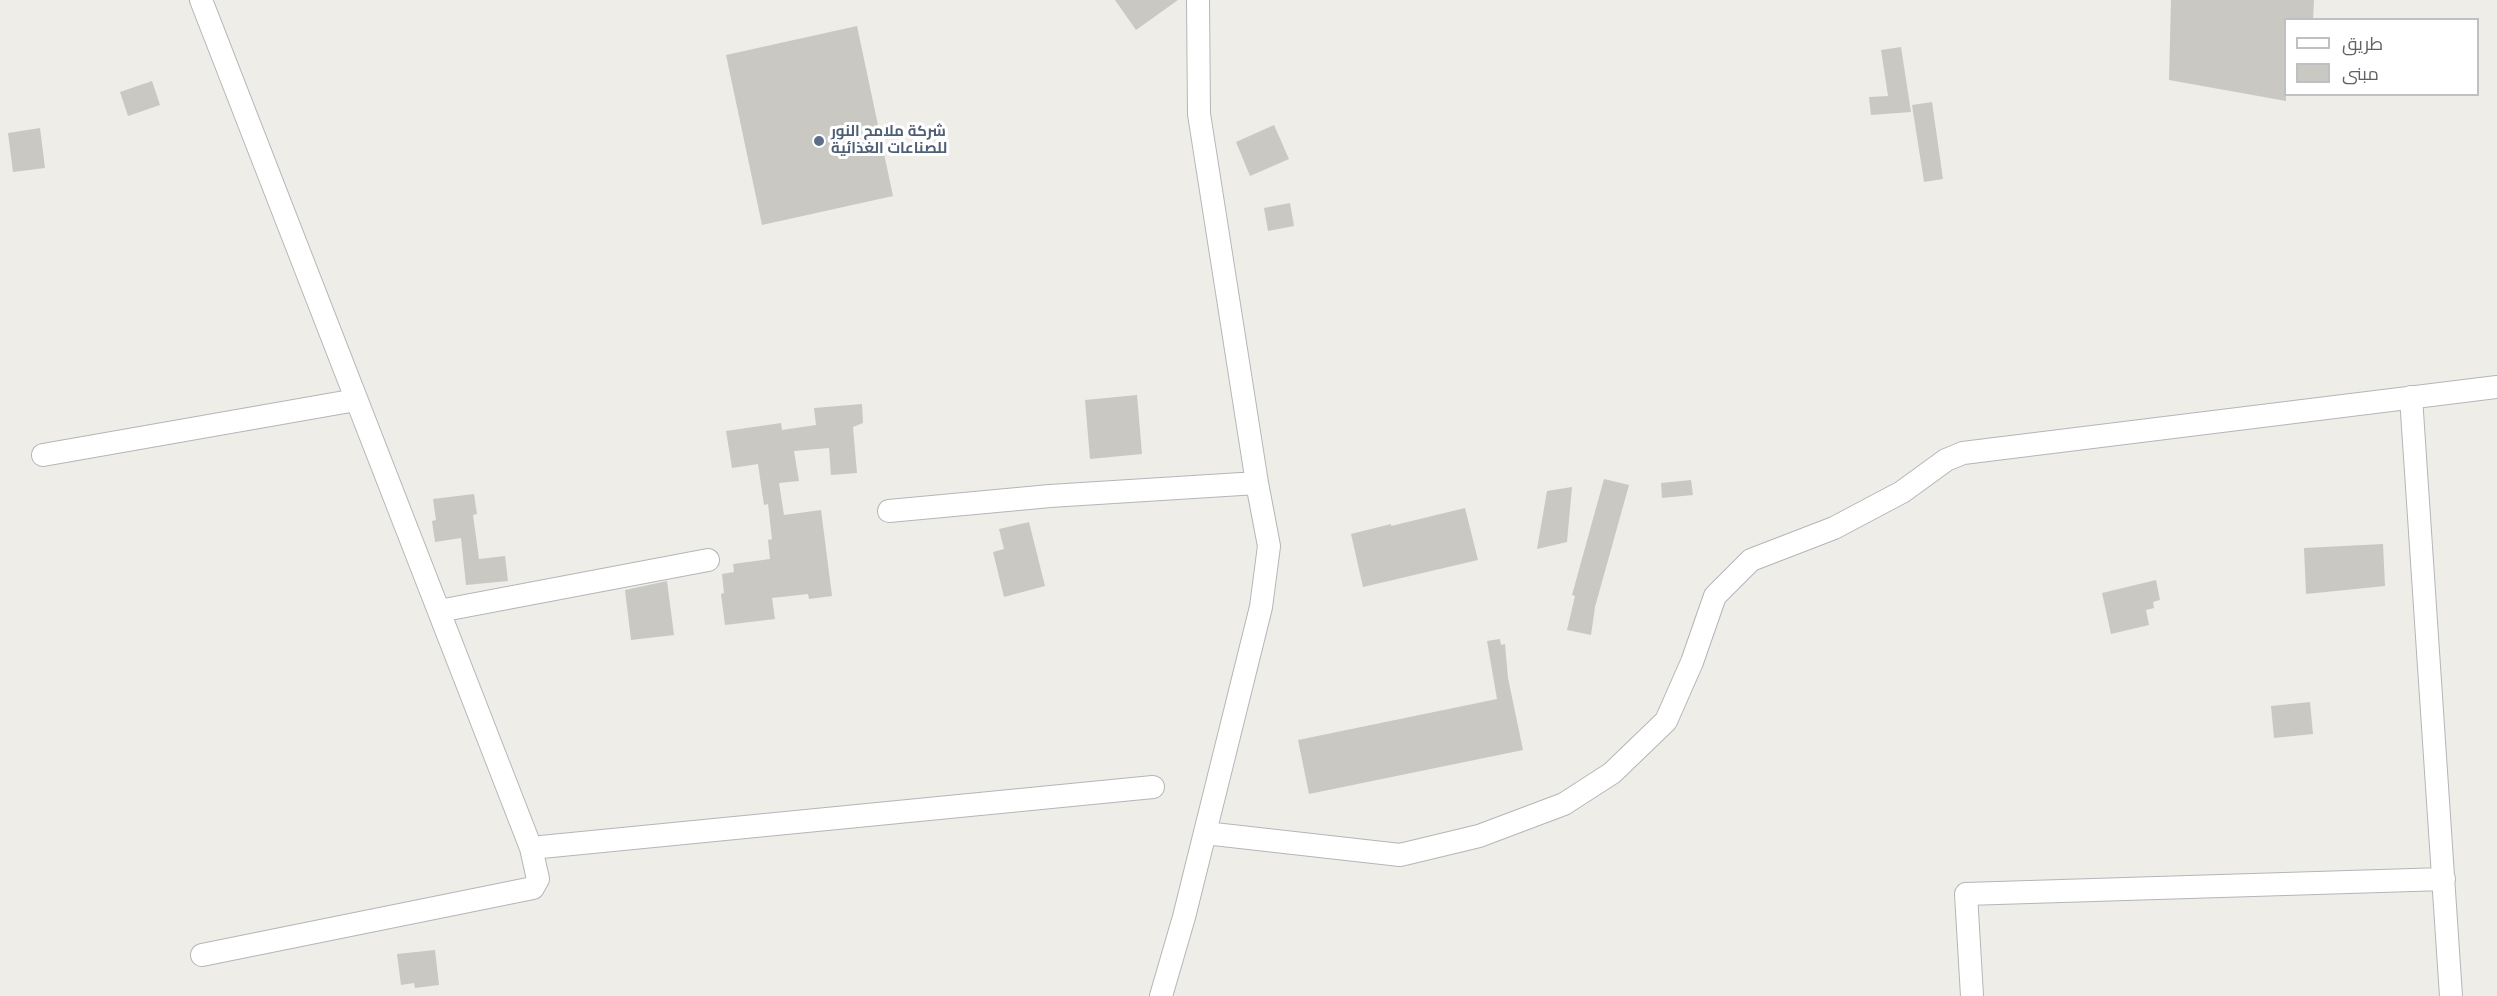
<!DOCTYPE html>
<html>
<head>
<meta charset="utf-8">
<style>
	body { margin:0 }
	#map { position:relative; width:2497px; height:996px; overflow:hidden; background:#eeede7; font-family:Roboto,Cairo,sans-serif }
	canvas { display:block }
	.legend { position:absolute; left:2284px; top:18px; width:195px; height:78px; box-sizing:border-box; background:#fff; border:2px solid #bfc0c1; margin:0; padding:8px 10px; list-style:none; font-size:18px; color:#5e6165 }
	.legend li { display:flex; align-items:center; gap:12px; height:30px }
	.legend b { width:30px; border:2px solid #bfc0c1 }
</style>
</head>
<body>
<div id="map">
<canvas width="2497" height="996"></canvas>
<ul class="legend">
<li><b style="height:8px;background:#fff"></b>طريق</li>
<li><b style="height:16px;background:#cac8c3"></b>مبنى</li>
</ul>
</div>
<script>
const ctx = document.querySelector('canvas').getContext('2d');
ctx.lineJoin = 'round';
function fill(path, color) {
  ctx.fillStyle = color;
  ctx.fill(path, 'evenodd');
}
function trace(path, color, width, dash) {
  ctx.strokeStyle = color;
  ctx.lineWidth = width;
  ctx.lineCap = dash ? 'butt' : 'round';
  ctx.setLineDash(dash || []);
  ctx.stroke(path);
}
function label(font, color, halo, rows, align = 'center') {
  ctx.font = font + ' Roboto,Cairo,sans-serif';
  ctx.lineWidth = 6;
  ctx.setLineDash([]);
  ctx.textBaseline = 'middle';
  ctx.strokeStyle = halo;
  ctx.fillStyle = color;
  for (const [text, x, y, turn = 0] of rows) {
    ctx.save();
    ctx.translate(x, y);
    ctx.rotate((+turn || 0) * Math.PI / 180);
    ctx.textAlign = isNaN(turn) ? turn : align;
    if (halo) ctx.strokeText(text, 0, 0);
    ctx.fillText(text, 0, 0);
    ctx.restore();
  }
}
fill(new Path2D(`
	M 1115,0 L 1178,0 L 1136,30 Z
	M 2171,0 L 2314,0 L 2313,20 L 2286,20 L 2286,101 L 2169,80 Z
	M 857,26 L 893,196 L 762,225 L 726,55 Z
	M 1901,47 L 1911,112 L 1871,115 L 1869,97 L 1888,96 L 1881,50 Z
	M 152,81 L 160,105 L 128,116 L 120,92 Z
	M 1932,102 L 1943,179 L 1924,182 L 1912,105 Z
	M 1274,125 L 1289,159 L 1250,176 L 1236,142 Z
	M 40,128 L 45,168 L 13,172 L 8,133 Z
	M 1290,203 L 1294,226 L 1268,231 L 1264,208 Z
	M 1137,395 L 1142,454 L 1090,459 L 1085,400 Z
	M 862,404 L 863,423 L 853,427 L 857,473 L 831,475 L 829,448 L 794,451 L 799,481 L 779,483 L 784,515 L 821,510 L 832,596 L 809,599 L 808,594 L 772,598 L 775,619 L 725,625 L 721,594 L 724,593 L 722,574 L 734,572 L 733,564 L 770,559 L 768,540 L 772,539 L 768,504 L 764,505 L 758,464 L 732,468 L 726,431 L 781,423 L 782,430 L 816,425 L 814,408 Z
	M 1604,479 L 1629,485 L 1595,607 L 1591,635 L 1567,630 L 1575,596 L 1572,595 Z
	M 1691,480 L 1693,495 L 1662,498 L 1661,483 Z
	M 1572,487 L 1567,542 L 1537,549 L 1547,491 Z
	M 474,494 L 477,514 L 473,515 L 479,559 L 505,556 L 508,581 L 466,585 L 461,538 L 435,542 L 432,521 L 436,520 L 433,499 Z
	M 1465,508 L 1478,560 L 1363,587 L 1351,534 L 1391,524 L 1391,526 Z
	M 1029,522 L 1045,586 L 1004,597 L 993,552 L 1004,549 L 999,529 Z
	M 2383,544 L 2385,586 L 2306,594 L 2304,548 Z
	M 2156,580 L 2160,600 L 2153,602 L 2154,608 L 2146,610 L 2149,625 L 2111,634 L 2102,593 Z
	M 667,581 L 674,635 L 631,640 L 625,590 Z
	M 1500,639 L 1501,645 L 1505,644 L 1508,678 L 1523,750 L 1309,794 L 1298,740 L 1497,699 L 1487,641 Z
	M 2310,702 L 2313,734 L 2274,738 L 2271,706 Z
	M 435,950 L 439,985 L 415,988 L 414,983 L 401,985 L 397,954 Z`), '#cac8c3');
const street = new Path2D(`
	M 201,0 L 531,848 L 538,879 L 533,888 L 202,955
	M 2411,397 L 2451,996
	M 43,455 L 356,400
	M 889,511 L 1050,496 L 1257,483
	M 439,611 L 708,560
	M 1205,833 L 1400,855 L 1479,836 L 1564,804 L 1612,773 L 1666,721 L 1692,662 L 1715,596 L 1751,560 L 1834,528 L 1902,492 L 1946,460 L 1963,453 L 2497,387
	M 531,848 L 1153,787
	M 1161,996 L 1184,917 L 1261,607 L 1269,546 L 1257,483 L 1199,114 L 1198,0
	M 1972,996 L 1966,894 L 2444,879`);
trace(street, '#b3b6b9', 24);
trace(street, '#fff', 22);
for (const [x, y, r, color] of [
	[819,141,6,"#5c6f8a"]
]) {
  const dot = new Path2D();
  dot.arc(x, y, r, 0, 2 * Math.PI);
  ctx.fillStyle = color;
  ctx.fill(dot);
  trace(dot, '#fff', 2);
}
label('bold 15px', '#4e5e75', '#fff', [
	["شركة ملامح النور",831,132],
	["للصناعات الغذائية",831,149]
], 'left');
</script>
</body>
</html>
